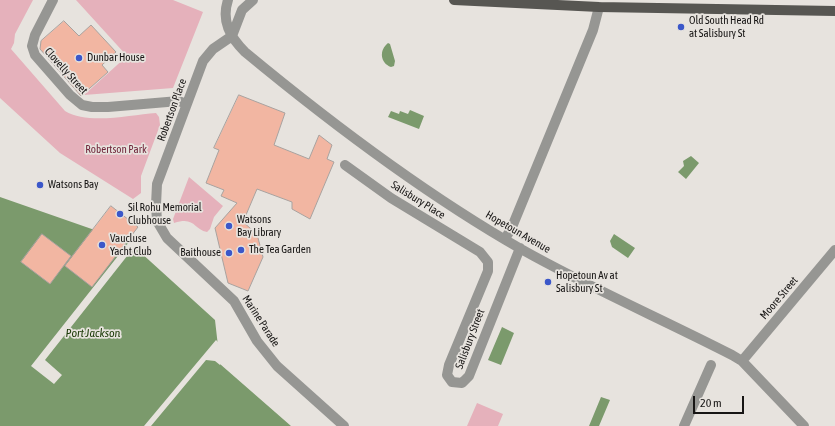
<!DOCTYPE html>
<html>
<head>
<meta charset="utf-8">
<style>
	body { margin:0 }
	#map { position:relative; width:835px; height:426px; overflow:hidden; background:#e7e3de; font-family:"Asap Condensed",sans-serif }
	canvas { display:block }
	.scale { position:absolute; left:693px; top:396px; width:51px; height:18px; box-sizing:border-box; border:2px solid #171514; border-top:0; padding-left:5px; font-size:12px; line-height:14px; white-space:nowrap; color:#171514; -webkit-text-stroke:3px #e7e3de; paint-order:stroke }
</style>
</head>
<body>
<div id="map">
<canvas width="835" height="426"></canvas>
<div class="scale">20 m</div>
</div>
<script>
const ctx = document.querySelector('canvas').getContext('2d');
ctx.lineJoin = 'round';
function fill(path, color) {
  ctx.fillStyle = color;
  ctx.fill(path, 'evenodd');
}
function trace(path, color, width, dash) {
  ctx.strokeStyle = color;
  ctx.lineWidth = width;
  ctx.lineCap = dash ? 'butt' : 'round';
  ctx.setLineDash(dash || []);
  ctx.stroke(path);
}
function label(font, color, halo, rows, align = 'center') {
  ctx.font = font + ' "Asap Condensed",sans-serif';
  ctx.lineWidth = 3.5;
  ctx.setLineDash([]);
  ctx.textBaseline = 'middle';
  ctx.strokeStyle = halo;
  ctx.fillStyle = color;
  for (const [text, x, y, turn = 0] of rows) {
    ctx.save();
    ctx.translate(x, y);
    ctx.rotate((+turn || 0) * Math.PI / 180);
    ctx.textAlign = isNaN(turn) ? turn : align;
    if (halo) ctx.strokeText(text, 0, 0);
    ctx.fillText(text, 0, 0);
    ctx.restore();
  }
}
fill(new Path2D(`
	M 0,0 L 33,0 L 15,34 L 14,43 L 11,49 L 65,111 C 88,125 130,115 156,113 L 159,117 L 160,125 L 141,176 L 141,193 L 133,199 L 60,153 L 0,98 Z
	M 76,0 L 173,0 L 203,12 L 173,88 L 84,95 L 127,56 Z
	M 189,177 L 223,206 L 214,217 L 210,229 L 207,232 C 193,229 195,216 174,223 L 173,219 Z
	M 477,403 L 503,414 L 498,426 L 467,426 Z`), '#e5b1bb');
fill(new Path2D(`
	M 388,43 L 390,44 L 395,61 L 394,66 L 391,67 C 380,63 379,50 388,43 Z
	M 410,110 L 424,116 L 419,129 L 388,117 L 391,111 L 399,114 L 400,111 L 408,114 Z
	M 691,156 L 699,163 L 686,179 L 678,172 L 684,166 L 683,161 Z
	M 0,197 L 129,242 L 215,320 L 220,364 L 291,426 L 0,426 Z
	M 614,234 L 635,248 L 628,258 L 612,247 L 610,241 Z
	M 502,327 L 514,333 L 501,365 L 488,360 Z
	M 601,397 L 610,400 L 599,426 L 589,426 Z`), '#7b9a6c');
fill(new Path2D(`
	M 129,242 L 135,246 L 45,360 L 62,375 L 54,384 L 31,366 Z
	M 216,340 L 219,343 L 221,363 L 220,365 L 215,361 L 206,360 L 151,426 L 144,426 Z`), '#e7e3de');
const building = new Path2D(`
	M 64,21 L 79,36 L 91,25 L 116,52 L 102,65 L 108,72 L 81,96 L 40,49 L 41,41 Z
	M 239,95 L 285,113 L 274,145 L 309,159 L 319,135 L 332,145 L 327,159 L 334,162 L 310,219 L 292,209 L 292,202 L 257,189 L 243,222 L 257,234 L 263,257 L 248,291 L 228,283 L 215,228 L 237,203 L 221,196 L 224,190 L 206,183 L 219,150 L 214,148 Z
	M 111,206 L 138,227 L 92,287 L 65,266 Z
	M 42,234 L 71,256 L 50,284 L 21,262 Z`);
fill(building, '#f2b6a2');
trace(building, '#a8a29f', 1);
trace(new Path2D(`
	M 53,0 L 35,35 L 32,46 L 35,55 L 70,95 L 82,105 L 92,107 L 108,107 L 179,101 L 186,104
	M 228,0 C 221,21 230,37 245,52 C 332,124 423,193 521,249 C 590,288 662,319 732,355 L 742,361 L 804,426
	M 232,36 L 213,49 L 203,61 L 157,184 L 156,205 L 157,221 L 167,238 L 234,301 L 257,341 L 277,366 L 344,426
	M 232,36 L 242,10 L 253,0
	M 345,165 L 391,198 L 480,252 L 488,262 L 488,271 L 449,365 L 447,375 L 452,382 L 462,383 L 469,376 L 520,248
	M 505,239 L 512,227 L 593,30 L 599,7
	M 742,361 L 835,250
	M 684,426 L 711,365`), '#969693', 10);
trace(new Path2D(`
	M 454,0 L 599,7 L 835,11`), '#575652', 10);
for (const [x, y, r, color] of [
	[681,27,4,"#3b57c9"],
	[79,58,4,"#3b57c9"],
	[40,185,4,"#3b57c9"],
	[120,214,4,"#3b57c9"],
	[229,226,4,"#3b57c9"],
	[102,245,4,"#3b57c9"],
	[241,250,4,"#3b57c9"],
	[229,253,4,"#3b57c9"],
	[548,282,4,"#3b57c9"]
]) {
  const dot = new Path2D();
  dot.arc(x, y, r, 0, 2 * Math.PI);
  ctx.fillStyle = color;
  ctx.fill(dot);
  trace(dot, '#e7e3de', 1.5);
}
label('11px', '#171514', '#e7e3de', [
	["Old South Head Rd",689,21],
	["at Salisbury St",689,34],
	["Dunbar House",87,58],
	["Watsons Bay",48,185],
	["Sil Rohu Memorial",128,208],
	["Clubhouse",128,221],
	["Watsons",237,220],
	["Bay Library",237,233],
	["Vaucluse",110,239],
	["Yacht Club",110,252],
	["The Tea Garden",249,250],
	["Baithouse",221,253,"right"],
	["Hopetoun Av at",556,276],
	["Salisbury St",556,289]
], 'left');
label('11px', '#171514', '#e7e3de', [
	["Clovelly Street",66,71,48],
	["Robertson Place",172,110,-70],
	["Salisbury Place",418,200,32],
	["Hopetoun Avenue",518,232,30],
	["Moore Street",779,298,-50],
	["Marine Parade",261,321,57],
	["Salisbury Street",470,339,-69]
]);
label('11px', '#70263b', '#e7e3de', [
	["Robertson Park",116,150]
]);
label('italic 12px', '#1b3a06', '#e7e3de', [
	["Port Jackson",93,333]
]);
</script>
</body>
</html>
